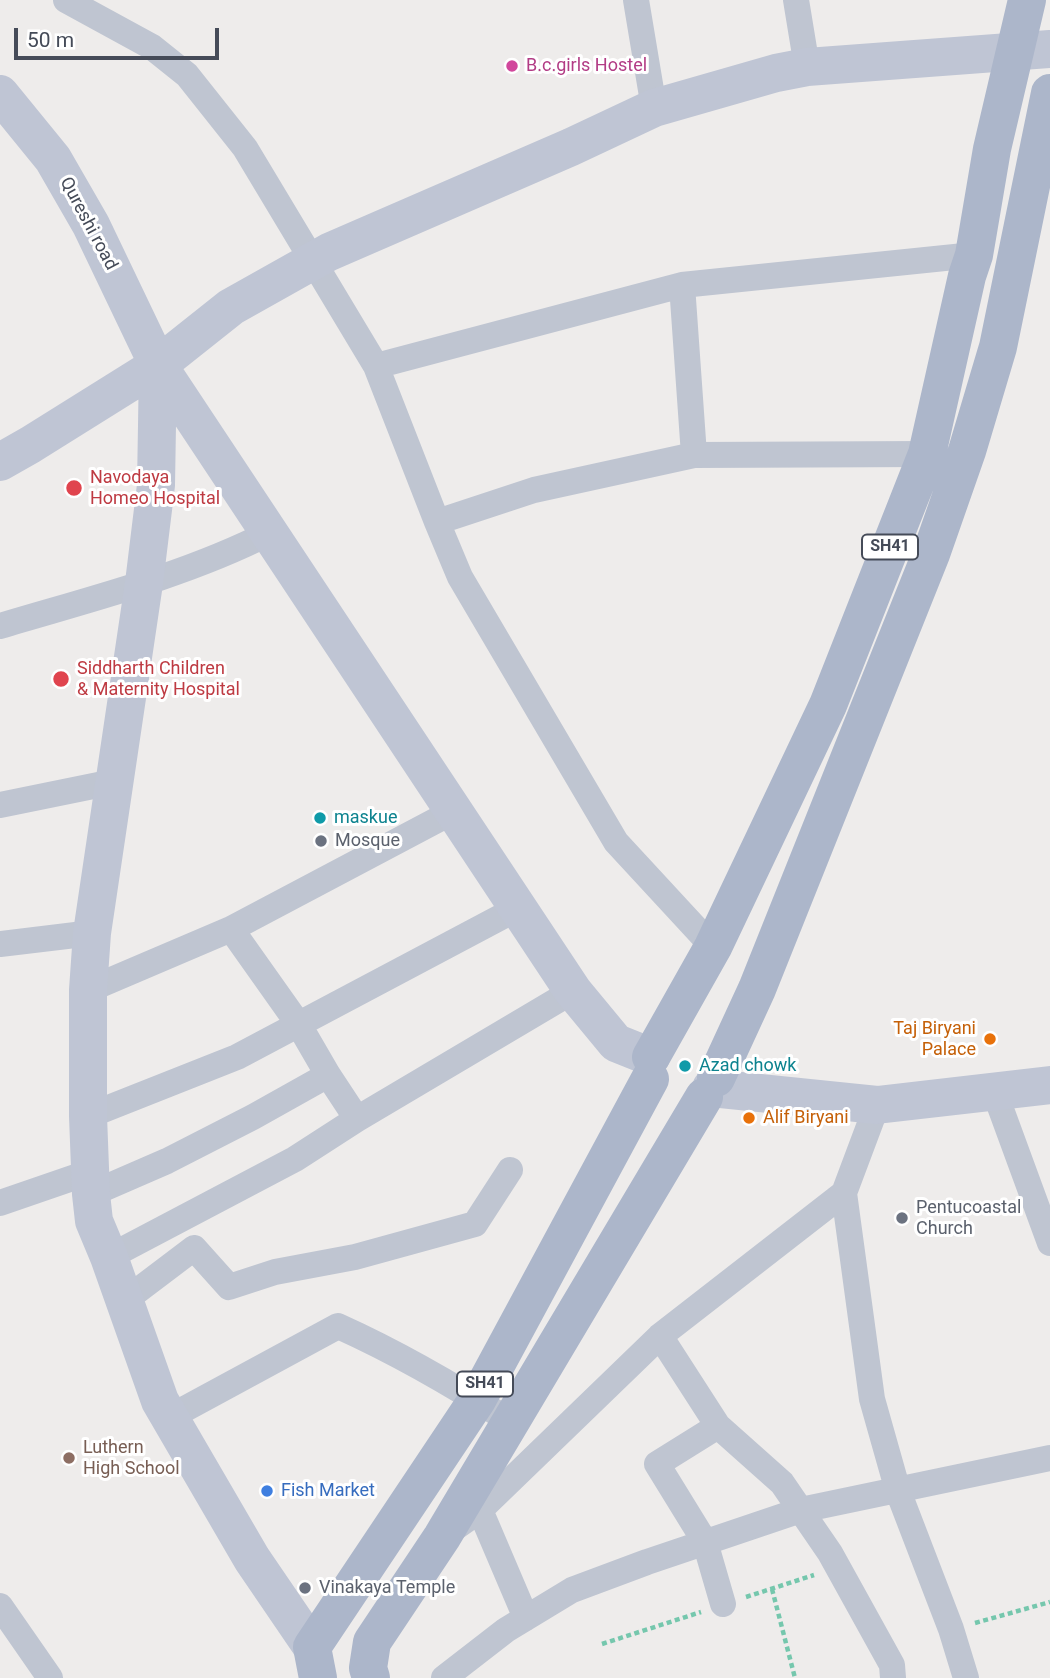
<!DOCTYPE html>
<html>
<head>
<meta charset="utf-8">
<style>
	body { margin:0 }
	#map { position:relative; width:1050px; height:1678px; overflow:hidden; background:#eeeceb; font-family:Roboto,sans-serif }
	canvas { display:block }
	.scale { position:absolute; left:14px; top:28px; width:205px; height:32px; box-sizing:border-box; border:4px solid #454b58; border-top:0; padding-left:9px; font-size:21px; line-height:24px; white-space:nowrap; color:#454b58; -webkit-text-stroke:5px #fff; paint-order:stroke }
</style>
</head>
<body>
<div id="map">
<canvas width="1050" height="1678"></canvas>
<div class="scale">50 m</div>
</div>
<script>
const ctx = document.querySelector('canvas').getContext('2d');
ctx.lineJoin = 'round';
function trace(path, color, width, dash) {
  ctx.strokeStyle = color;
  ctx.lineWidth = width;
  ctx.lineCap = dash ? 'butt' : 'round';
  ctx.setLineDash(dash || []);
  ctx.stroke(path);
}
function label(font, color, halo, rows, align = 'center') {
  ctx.font = font + ' Roboto,sans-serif';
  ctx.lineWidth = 6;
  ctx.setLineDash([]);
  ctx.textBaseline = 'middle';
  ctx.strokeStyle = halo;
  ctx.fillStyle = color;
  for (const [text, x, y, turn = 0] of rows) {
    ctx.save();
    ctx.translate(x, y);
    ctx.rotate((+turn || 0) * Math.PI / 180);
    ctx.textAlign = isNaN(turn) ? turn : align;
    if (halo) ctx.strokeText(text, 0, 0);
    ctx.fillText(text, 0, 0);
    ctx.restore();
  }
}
trace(new Path2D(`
	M 772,1589 L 795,1678
	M 746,1597 L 814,1575
	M 975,1623 L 1050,1602
	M 602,1644 L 701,1612`), '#75c7ad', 4.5, [5, 3.5]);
trace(new Path2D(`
	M 66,0 L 152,47 L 187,75 L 245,148 L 376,366 L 437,522 L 460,577 L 616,842 L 713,947
	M 636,0 L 654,108
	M 796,0 L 807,67
	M 682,285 L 694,455
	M 376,366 L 682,285 L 974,255
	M 437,522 L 534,490 L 694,455 L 927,454
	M 0,626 C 90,599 184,576 269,533
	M 0,805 L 113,782
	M 231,929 L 299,1025 L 328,1075 L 357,1119
	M 0,944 L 92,933
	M 88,990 L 231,929 L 454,811
	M 995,1093 L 1050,1243
	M 877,1105 L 844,1193 L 872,1399 L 898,1491 L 951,1629 L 966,1678
	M 88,1116 L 237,1057 L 518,908
	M 91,1194 L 167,1161 L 253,1117 L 328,1075
	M 0,1203 L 90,1172
	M 109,1257 L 295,1159 L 357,1119 L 573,991
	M 124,1301 L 194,1248 L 229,1287 L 275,1272 L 355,1257 L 475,1224 L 510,1170
	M 660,1336 L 718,1426 L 782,1483 L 830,1553 L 892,1665 L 893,1678
	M 170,1417 L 338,1326 C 398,1353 455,1386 511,1422
	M 718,1426 L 657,1464 L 705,1542 L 723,1604
	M 480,1510 L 526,1618
	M 453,1529 L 480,1510 L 660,1336 L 844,1193
	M 0,1606 L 50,1678
	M 444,1678 L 506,1630 L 572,1590 L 647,1562 L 801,1510 L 1050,1458`), '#bfc5d1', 26);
trace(new Path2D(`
	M 0,94 L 53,159 L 91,225 L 158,365 L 573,991 L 616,1043 L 651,1057
	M 158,365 L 156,485 L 144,583 L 92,933 L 88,990 L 88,1116 L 91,1194 L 94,1221 L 109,1257 L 160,1401 L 252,1559 L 312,1647
	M 0,462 L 30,445 L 158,365 L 231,307 L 329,252 L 571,147 L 654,108 L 776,73 L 807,67 L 1050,49
	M 711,1088 L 877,1105 L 1050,1085`), '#bfc5d4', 38);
trace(new Path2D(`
	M 651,1057 L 713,947 L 828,705 L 927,454 L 967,276 L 974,255 L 992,149 L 1027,0
	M 716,1078 L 757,989 L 931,554 L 967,451 L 998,347 L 1050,93
	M 318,1678 L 312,1647 L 477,1400 L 650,1079
	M 371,1678 L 368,1668 L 372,1642 L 442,1537 L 704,1097`), '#acb6ca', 38);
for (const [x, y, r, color] of [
	[512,66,7,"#d1479c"],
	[74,488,9,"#e0444e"],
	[61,679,9,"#e0444e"],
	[320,818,7,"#0f9aa8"],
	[321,841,7,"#6b7280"],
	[990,1039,7,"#e8710a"],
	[685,1066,7,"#0f9aa8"],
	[749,1118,7,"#e8710a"],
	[902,1218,7,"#6b7280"],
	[69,1458,7,"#8d6e63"],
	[267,1491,7,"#3f7fe0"],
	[305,1588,7,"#6b7280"]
]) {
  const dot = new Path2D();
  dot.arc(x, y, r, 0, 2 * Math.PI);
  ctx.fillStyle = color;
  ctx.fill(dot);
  trace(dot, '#fff', 2.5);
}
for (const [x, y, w] of [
	[890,547,56],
	[485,1384,56]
]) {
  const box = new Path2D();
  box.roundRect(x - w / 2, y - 12.5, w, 25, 5);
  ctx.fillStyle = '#fff';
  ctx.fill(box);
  trace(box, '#454b58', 2);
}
label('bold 16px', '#454b58', null, [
	["SH41",890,547],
	["SH41",485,1384]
]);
label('18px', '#b23c85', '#fff', [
	["B.c.girls Hostel",526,66]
], 'left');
label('18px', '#454b58', '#fff', [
	["Qureshi road",88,224,62]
]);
label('18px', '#be3a42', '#fff', [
	["Navodaya",90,478],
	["Homeo Hospital",90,499],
	["Siddharth Children",77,669],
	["& Maternity Hospital",77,690]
], 'left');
label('18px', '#0d838f', '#fff', [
	["maskue",334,818],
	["Azad chowk",699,1066]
], 'left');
label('18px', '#5b616d', '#fff', [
	["Mosque",335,841],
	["Pentucoastal",916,1208],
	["Church",916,1229],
	["Vinakaya Temple",319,1588]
], 'left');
label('18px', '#c56008', '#fff', [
	["Taj Biryani",976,1029],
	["Palace",976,1050],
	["Alif Biryani",763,1118,"left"]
], 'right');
label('18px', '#785e54', '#fff', [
	["Luthern",83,1448],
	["High School",83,1469]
], 'left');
label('18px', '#366cbe', '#fff', [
	["Fish Market",281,1491]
], 'left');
</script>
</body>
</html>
